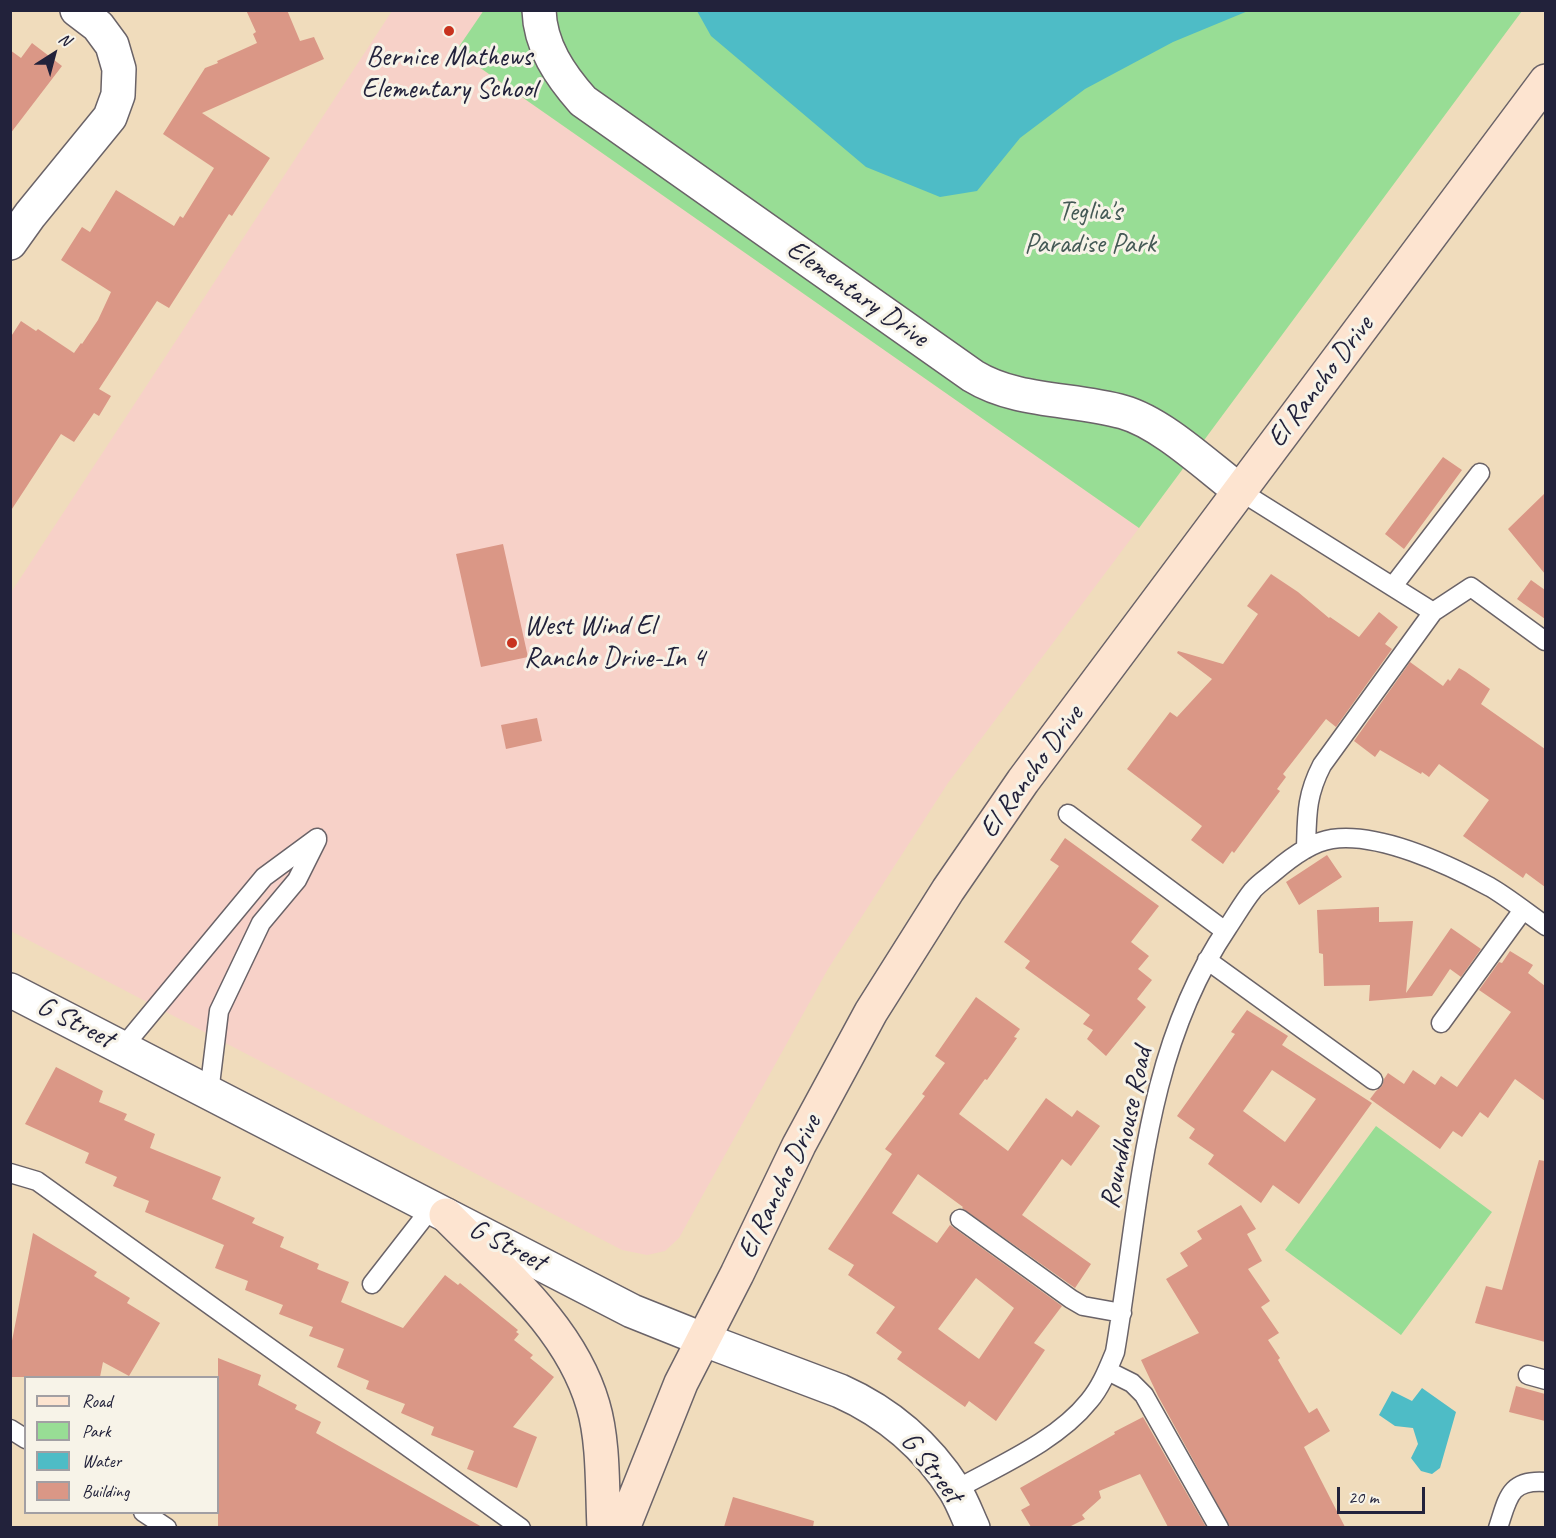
<!DOCTYPE html>
<html>
<head>
<meta charset="utf-8">
<style>
	body { margin:0 }
	#map { position:relative; width:1556px; height:1538px; overflow:hidden; background:#f0dcbc; font-family:Caveat,sans-serif }
	canvas { display:block }
	.frame { position:absolute; inset:0; border:12px solid #22223b; pointer-events:none }
	.legend { position:absolute; left:24px; top:1376px; width:195px; height:138px; box-sizing:border-box; background:#f7f3e8; border:2px solid #a29fa3; margin:0; padding:8px 10px; list-style:none; font-size:18px; color:#22223b }
	.legend li { display:flex; align-items:center; gap:12px; height:30px }
	.legend b { width:30px; border:2px solid #a29fa3 }
	.north { position:absolute; left:24px; top:24px; width:60px; height:60px; -webkit-text-stroke:4px #f7f3e8; paint-order:stroke; rotate:36deg; font-size:16px; font-weight:700; line-height:24px; text-align:center; color:#22223b }
	.north::after { content:''; display:block; margin:auto; width:21px; height:27px; background:#22223b; clip-path:polygon(50% 0,100% 100%,50% 72%,0 100%) }
	.scale { position:absolute; left:1337px; top:1487px; width:88px; height:27px; box-sizing:border-box; border:3px solid #22223b; border-top:0; padding-left:8px; font-size:18px; line-height:21px; white-space:nowrap; color:#22223b; -webkit-text-stroke:4px #f7f3e8; paint-order:stroke }
</style>
</head>
<body>
<div id="map">
<canvas width="1556" height="1538"></canvas>
<div class="frame"></div>
<ul class="legend">
<li><b style="height:8px;background:#fde4d0"></b>Road</li>
<li><b style="height:16px;background:#98dd95"></b>Park</li>
<li><b style="height:16px;background:#4ebcc6"></b>Water</li>
<li><b style="height:16px;background:#da9786"></b>Building</li>
</ul>
<div class="north">N</div>
<div class="scale">20 m</div>
</div>
<script>
const ctx = document.querySelector('canvas').getContext('2d');
ctx.lineJoin = 'round';
function fill(path, color) {
  ctx.fillStyle = color;
  ctx.fill(path, 'evenodd');
}
function trace(path, color, width, dash) {
  ctx.strokeStyle = color;
  ctx.lineWidth = width;
  ctx.lineCap = dash ? 'butt' : 'round';
  ctx.setLineDash(dash || []);
  ctx.stroke(path);
}
function label(font, color, halo, rows, align = 'center') {
  ctx.font = font + ' Caveat,sans-serif';
  ctx.lineWidth = 6;
  ctx.setLineDash([]);
  ctx.textBaseline = 'middle';
  ctx.strokeStyle = halo;
  ctx.fillStyle = color;
  for (const [text, x, y, turn = 0] of rows) {
    ctx.save();
    ctx.translate(x, y);
    ctx.rotate((+turn || 0) * Math.PI / 180);
    ctx.textAlign = isNaN(turn) ? turn : align;
    if (halo) ctx.strokeText(text, 0, 0);
    ctx.fillText(text, 0, 0);
    ctx.restore();
  }
}
fill(new Path2D(`
	M 392,11 L 484,11 L 456,51 L 1139,528 L 948,783 L 828,969 L 679,1238 L 665,1251 L 647,1255 L 622,1250 L 11,931 L 10,594 Z`), '#f7d1c8');
fill(new Path2D(`
	M 484,10 L 1522,11 L 1139,528 L 456,51 Z
	M 1376,1126 L 1492,1212 L 1401,1335 L 1285,1250 Z`), '#98dd95');
fill(new Path2D(`
	M 697,11 L 1248,11 L 1173,42 L 1085,89 L 1020,138 L 977,191 L 940,197 L 866,167 L 711,36 Z
	M 1422,1388 L 1456,1412 L 1440,1468 L 1432,1474 L 1421,1471 L 1411,1458 L 1418,1444 L 1413,1428 L 1395,1426 L 1379,1415 L 1392,1391 L 1412,1401 Z`), '#4ebcc6');
fill(new Path2D(`
	M 246,10 L 287,10 L 300,41 L 314,37 L 324,59 L 202,113 L 270,158 L 232,216 L 229,214 L 169,308 L 157,301 L 99,389 L 111,396 L 99,416 L 94,413 L 74,442 L 61,434 L 10,512 L 10,338 L 21,321 L 36,331 L 38,329 L 74,353 L 81,343 L 82,344 L 98,320 L 111,292 L 61,260 L 82,227 L 90,232 L 116,190 L 174,226 L 180,216 L 183,218 L 214,168 L 163,134 L 205,68 L 218,63 L 217,61 L 257,43 L 253,34 L 256,32 Z
	M 32,43 L 62,66 L 10,134 L 10,50 L 21,58 Z
	M 1443,457 L 1462,470 L 1404,549 L 1385,534 Z
	M 1545,493 L 1545,574 L 1508,529 Z
	M 503,544 L 528,657 L 481,667 L 456,554 Z
	M 1271,574 L 1298,592 L 1329,618 L 1330,617 L 1359,637 L 1379,612 L 1398,627 L 1385,644 L 1392,649 L 1336,727 L 1326,719 L 1283,774 L 1286,777 L 1277,789 L 1280,791 L 1234,853 L 1232,851 L 1223,864 L 1191,840 L 1202,826 L 1127,769 L 1170,712 L 1177,717 L 1212,679 L 1177,653 L 1178,651 L 1223,664 L 1258,614 L 1247,606 Z
	M 1531,580 L 1545,590 L 1545,619 L 1517,599 Z
	M 1410,662 L 1443,686 L 1448,679 L 1450,681 L 1459,668 L 1466,672 L 1490,689 L 1481,704 L 1545,749 L 1545,887 L 1526,873 L 1523,878 L 1463,836 L 1489,800 L 1439,764 L 1429,777 L 1422,772 L 1421,774 L 1380,750 L 1375,757 L 1354,741 Z
	M 537,718 L 542,741 L 506,749 L 501,725 Z
	M 1065,838 L 1159,906 L 1131,942 L 1149,956 L 1138,969 L 1152,980 L 1137,999 L 1146,1007 L 1106,1056 L 1087,1039 L 1093,1030 L 1083,1024 L 1090,1015 L 1025,968 L 1030,961 L 1004,942 L 1059,866 L 1050,860 Z
	M 1327,855 L 1342,877 L 1299,905 L 1286,882 Z
	M 1379,907 L 1379,922 L 1413,921 L 1406,993 L 1451,928 L 1481,949 L 1461,977 L 1450,969 L 1432,996 L 1369,1001 L 1370,985 L 1324,986 L 1323,954 L 1319,953 L 1317,910 Z
	M 1510,951 L 1533,965 L 1528,973 L 1545,986 L 1545,1101 L 1515,1079 L 1488,1118 L 1480,1112 L 1462,1137 L 1453,1131 L 1440,1149 L 1370,1099 L 1376,1091 L 1382,1086 L 1384,1079 L 1388,1073 L 1404,1084 L 1413,1070 L 1435,1085 L 1441,1076 L 1457,1087 L 1511,1012 L 1479,990 L 1499,962 L 1502,963 Z
	M 976,997 L 1020,1029 L 1014,1037 L 1017,1038 L 1005,1055 L 987,1080 L 985,1079 L 959,1114 L 1008,1151 L 1046,1098 L 1072,1117 L 1077,1110 L 1100,1126 L 1071,1166 L 1062,1159 L 1022,1215 L 1091,1264 L 1075,1288 L 962,1208 L 963,1207 L 918,1174 L 892,1213 L 937,1243 L 950,1225 L 1062,1306 L 1034,1343 L 1045,1350 L 996,1421 L 969,1401 L 965,1407 L 897,1359 L 902,1352 L 876,1333 L 895,1307 L 848,1275 L 854,1265 L 828,1249 L 892,1154 L 885,1149 L 925,1096 L 922,1094 L 945,1063 L 935,1056 ZM 976,1278 L 1014,1308 L 979,1359 L 938,1329 Z
	M 1247,1010 L 1288,1036 L 1282,1045 L 1372,1103 L 1299,1204 L 1273,1185 L 1261,1203 L 1208,1164 L 1214,1155 L 1189,1138 L 1195,1129 L 1177,1116 L 1235,1034 L 1231,1032 ZM 1272,1070 L 1316,1099 L 1285,1142 L 1243,1111 Z
	M 56,1067 L 103,1091 L 99,1102 L 127,1114 L 124,1120 L 155,1134 L 150,1148 L 221,1177 L 212,1199 L 255,1218 L 252,1223 L 284,1237 L 280,1247 L 319,1264 L 317,1269 L 349,1282 L 341,1302 L 403,1328 L 445,1275 L 458,1285 L 460,1283 L 518,1330 L 516,1332 L 519,1334 L 514,1340 L 533,1355 L 530,1358 L 554,1377 L 513,1427 L 537,1437 L 517,1488 L 467,1469 L 474,1451 L 431,1435 L 434,1427 L 401,1413 L 405,1404 L 366,1389 L 369,1381 L 337,1367 L 344,1349 L 309,1336 L 313,1327 L 279,1314 L 283,1305 L 245,1290 L 248,1281 L 215,1268 L 224,1245 L 145,1212 L 149,1201 L 113,1186 L 117,1177 L 85,1163 L 89,1153 L 25,1124 Z
	M 1539,1160 L 1545,1161 L 1545,1342 L 1475,1323 L 1486,1286 L 1502,1290 Z
	M 1241,1205 L 1256,1229 L 1247,1234 L 1262,1261 L 1248,1269 L 1270,1301 L 1261,1307 L 1279,1333 L 1268,1340 L 1280,1358 L 1278,1360 L 1309,1413 L 1317,1408 L 1330,1431 L 1304,1447 L 1345,1527 L 1230,1527 L 1158,1396 L 1141,1360 L 1199,1333 L 1166,1279 L 1188,1266 L 1180,1253 L 1202,1239 L 1197,1231 Z
	M 33,1233 L 97,1272 L 94,1276 L 130,1298 L 127,1303 L 160,1323 L 129,1376 L 103,1362 L 100,1377 L 10,1377 L 10,1351 Z
	M 218,1358 L 261,1375 L 258,1385 L 297,1405 L 295,1409 L 321,1422 L 316,1433 L 482,1527 L 218,1527 Z
	M 1516,1386 L 1545,1394 L 1545,1421 L 1509,1412 Z
	M 1143,1417 L 1206,1527 L 1168,1527 L 1140,1474 L 1099,1491 L 1101,1498 L 1082,1515 L 1085,1519 L 1069,1527 L 1031,1527 L 1021,1510 L 1030,1505 L 1020,1488 L 1115,1434 L 1114,1432 Z
	M 733,1497 L 814,1521 L 813,1527 L 724,1527 Z`), '#da9786');
const service = new Path2D(`
	M 1240,491 L 1433,612 L 1322,765 C 1306,796 1307,815 1306,849
	M 1393,586 L 1480,473
	M 1433,612 L 1471,587 L 1545,641
	M 1068,814 L 1225,931
	M 1207,960 L 1373,1080
	M 1441,1023 L 1523,910
	M 123,1047 L 264,877 L 317,838
	M 209,1093 L 219,1011 L 261,923 L 297,880 L 317,840
	M 10,1173 L 37,1181 L 521,1528
	M 960,1219 L 1071,1299 L 1083,1306 L 1122,1313
	M 372,1284 L 432,1207
	M 1108,1371 L 1132,1383 L 1144,1395 L 1219,1528
	M 1528,1375 L 1546,1380
	M 10,1429 L 26,1439
	M 955,1490 C 1000,1465 1057,1441 1089,1401 C 1101,1387 1108,1369 1115,1352 C 1140,1206 1142,1054 1228,927 C 1236,915 1244,901 1253,890 C 1259,883 1267,878 1274,872 C 1289,859 1311,842 1332,839 C 1379,832 1449,865 1490,887 C 1509,898 1527,913 1546,926
	M 143,1512 L 167,1528
	M 1498,1528 C 1508,1498 1509,1479 1546,1482`);
const minor = new Path2D(`
	M 539,10 C 540,46 560,75 583,101 L 973,376 C 1017,403 1074,398 1123,412 C 1162,423 1207,466 1240,491
	M 10,243 L 30,215 L 110,117 L 118,95 L 119,69 L 112,45 L 98,26 L 77,10
	M 702,1339 L 840,1391 C 887,1412 927,1446 955,1490 C 962,1501 967,1515 973,1528`);
const tertiary = new Path2D(`
	M 10,990 L 632,1311 L 702,1339`);
const secondary = new Path2D(`
	M 446,1215 C 501,1271 570,1326 593,1405 C 604,1442 602,1489 604,1528
	M 623,1528 L 681,1383 L 737,1274 L 799,1145 L 871,1012 L 948,890 L 1023,781 L 1546,81`);
trace(service, '#6a6368', 21);
trace(minor, '#6a6368', 36);
trace(tertiary, '#6a6368', 36);
trace(secondary, '#6a6368', 36);
trace(service, '#fff', 18);
trace(minor, '#fff', 33);
trace(tertiary, '#fff', 33);
trace(secondary, '#fde4d0', 33);
for (const [x, y, r, color] of [
	[449,31,6,"#c8321e"],
	[512,643,6,"#c8321e"]
]) {
  const dot = new Path2D();
  dot.arc(x, y, r, 0, 2 * Math.PI);
  ctx.fillStyle = color;
  ctx.fill(dot);
  trace(dot, '#f7f3e8', 2);
}
label('28px', '#22223b', '#f7f3e8', [
	["Bernice Mathews",449,58],
	["Elementary School",449,90],
	["West Wind El",524,627,"left"],
	["Rancho Drive-In 4",524,659,"left"]
]);
label('28px', '#455a56', '#f7f3e8', [
	["Teglia's",1090,213],
	["Paradise Park",1090,245]
]);
label('28px', '#22223b', '#f7f3e8', [
	["Elementary Drive",857,294,35],
	["El Rancho Drive",1321,382,-53],
	["El Rancho Drive",1032,772,-54],
	["G Street",75,1023,27],
	["Roundhouse Road",1127,1128,-78],
	["El Rancho Drive",780,1187,-64],
	["G Street",507,1246,27],
	["G Street",931,1468,52]
]);
</script>
</body>
</html>
